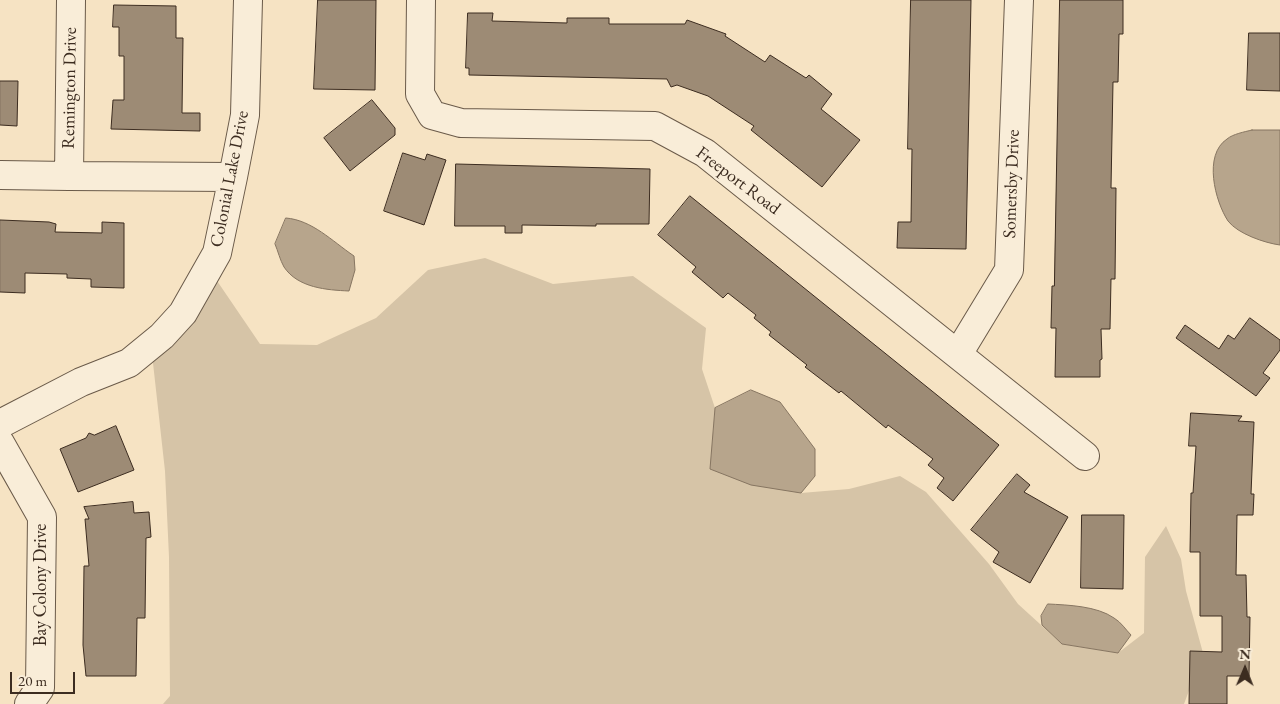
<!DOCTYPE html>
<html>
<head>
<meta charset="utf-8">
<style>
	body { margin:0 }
	#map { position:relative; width:1280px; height:704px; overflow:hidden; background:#f6e3c3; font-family:"EB Garamond",serif }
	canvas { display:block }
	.north { position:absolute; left:1220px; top:644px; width:50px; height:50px; -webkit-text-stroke:4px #f9edd8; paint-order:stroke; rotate:1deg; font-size:14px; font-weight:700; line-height:20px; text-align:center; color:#3c2c20 }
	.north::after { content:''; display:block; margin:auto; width:18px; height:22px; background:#3c2c20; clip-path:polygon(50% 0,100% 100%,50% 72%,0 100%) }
	.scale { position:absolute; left:10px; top:672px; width:65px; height:22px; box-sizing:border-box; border:2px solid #3c2c20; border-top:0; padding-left:6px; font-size:15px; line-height:18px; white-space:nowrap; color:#3c2c20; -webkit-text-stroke:4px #f9edd8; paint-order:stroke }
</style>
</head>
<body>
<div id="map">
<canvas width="1280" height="704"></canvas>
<div class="north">N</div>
<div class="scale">20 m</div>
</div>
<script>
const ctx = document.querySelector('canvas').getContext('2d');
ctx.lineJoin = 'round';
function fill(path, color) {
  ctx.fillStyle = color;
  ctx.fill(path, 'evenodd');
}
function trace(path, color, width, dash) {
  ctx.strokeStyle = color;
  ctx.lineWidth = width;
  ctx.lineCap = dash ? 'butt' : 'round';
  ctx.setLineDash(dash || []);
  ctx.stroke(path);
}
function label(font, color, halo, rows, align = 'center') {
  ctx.font = font + ' "EB Garamond",serif';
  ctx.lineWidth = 4.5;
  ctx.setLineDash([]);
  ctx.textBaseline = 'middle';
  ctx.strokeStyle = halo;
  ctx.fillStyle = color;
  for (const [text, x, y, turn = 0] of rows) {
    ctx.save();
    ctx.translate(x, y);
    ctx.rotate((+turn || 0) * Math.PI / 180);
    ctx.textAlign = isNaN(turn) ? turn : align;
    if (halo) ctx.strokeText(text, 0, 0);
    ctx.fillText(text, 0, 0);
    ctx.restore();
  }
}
fill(new Path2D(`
	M 485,258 L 553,284 L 633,276 L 706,328 L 702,369 L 715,408 L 711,469 L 801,493 L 849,489 L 900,476 L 926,492 L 989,564 L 1018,604 L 1062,644 L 1118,653 L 1144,633 L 1145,557 L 1166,526 L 1181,559 L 1186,591 L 1203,653 L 1184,704 L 163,704 L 170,696 L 169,557 L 165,471 L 152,354 L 211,272 L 260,344 L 317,345 L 376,318 L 428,270 Z`), '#d6c4a7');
const water = new Path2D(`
	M 1252,130 L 1280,130 L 1280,245 C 1265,243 1238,234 1228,221 C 1215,201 1203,155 1227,139 C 1233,134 1244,132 1252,130 Z
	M 286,218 C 312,220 332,241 354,256 L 355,270 L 349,291 C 327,290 298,288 284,267 C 280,260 278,251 275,244 Z
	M 751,390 L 780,402 L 815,449 L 815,476 L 801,493 L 751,485 L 710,469 L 715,408 Z
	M 1048,604 C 1068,605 1097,606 1114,618 C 1121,622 1126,630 1131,635 L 1118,653 L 1062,644 L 1042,625 L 1041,616 Z`);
fill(water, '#b7a58c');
trace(water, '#867561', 1);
const building = new Path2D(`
	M 318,0 L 376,0 L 375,90 L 314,89 Z
	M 911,0 L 971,0 L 966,249 L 897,248 L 898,222 L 911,222 L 912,149 L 908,149 Z
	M 1060,0 L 1123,0 L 1123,34 L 1119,34 L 1118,82 L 1113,82 L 1111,188 L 1116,188 L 1115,279 L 1111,279 L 1110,329 L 1101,329 L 1102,359 L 1100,360 L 1100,377 L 1055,377 L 1056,328 L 1051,328 L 1052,286 L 1054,286 Z
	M 114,5 L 176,6 L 176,38 L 183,38 L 182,113 L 200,113 L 200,131 L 111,129 L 113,100 L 124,100 L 124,56 L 119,56 L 119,27 L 113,27 Z
	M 468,13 L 493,13 L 492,21 L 567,23 L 567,18 L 609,18 L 609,24 L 685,24 L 687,20 L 726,34 L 725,36 L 765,62 L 770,55 L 806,78 L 809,75 L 832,94 L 821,109 L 860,140 L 822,187 L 751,130 L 754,126 L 708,96 L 677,85 L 671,87 L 667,79 L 469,75 L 469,68 L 466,68 Z
	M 1249,33 L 1280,33 L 1280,91 L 1247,90 Z
	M 0,81 L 18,81 L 17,126 L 0,125 Z
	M 372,100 L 395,128 L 395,135 L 350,171 L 324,138 Z
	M 403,153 L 425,160 L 427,154 L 446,160 L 424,225 L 384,211 Z
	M 456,164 L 650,169 L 649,224 L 596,224 L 596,226 L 522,225 L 522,233 L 505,233 L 505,226 L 455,226 Z
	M 690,196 L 999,445 L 953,501 L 937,488 L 944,478 L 928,465 L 933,459 L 888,425 L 886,428 L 841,391 L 839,393 L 805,367 L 807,365 L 769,335 L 771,332 L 754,318 L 756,315 L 728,293 L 723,298 L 692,272 L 696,267 L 658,235 Z
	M 0,220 L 49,222 L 56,224 L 55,232 L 102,233 L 102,222 L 124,223 L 124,288 L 91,287 L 91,279 L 67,278 L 67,274 L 25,273 L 25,293 L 0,292 Z
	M 1250,318 L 1280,340 L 1280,350 L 1263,373 L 1270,378 L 1256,396 L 1176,338 L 1185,325 L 1219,349 L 1228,335 L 1234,339 Z
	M 1191,413 L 1242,416 L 1238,421 L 1254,422 L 1251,494 L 1254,494 L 1253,515 L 1237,515 L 1236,575 L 1246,575 L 1247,617 L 1250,617 L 1249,676 L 1227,676 L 1227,704 L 1189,704 L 1190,651 L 1222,652 L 1222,616 L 1200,616 L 1200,552 L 1190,552 L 1191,493 L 1193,493 L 1196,446 L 1189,446 Z
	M 116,426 L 134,470 L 78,492 L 60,449 L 86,438 L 89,433 L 94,435 Z
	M 1017,474 L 1030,485 L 1024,492 L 1068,517 L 1030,583 L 993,562 L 999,552 L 971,530 Z
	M 133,502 L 134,513 L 149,512 L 151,537 L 146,538 L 145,618 L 137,618 L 136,676 L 86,676 L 83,645 L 84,566 L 89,566 L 85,519 L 89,519 L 84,507 Z
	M 1082,515 L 1124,515 L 1123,589 L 1081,588 Z`);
fill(building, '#9d8b75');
trace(building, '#3c2c20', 1);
const minor = new Path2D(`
	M 421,0 L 420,94 L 432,115 L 461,123 L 655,126 L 705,153 L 1085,456
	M 0,175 L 69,176 L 71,0
	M 69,176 L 233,177
	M 958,354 L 1009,270 L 1019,0
	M 0,424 L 81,382 L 129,363 L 162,336 L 183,313 L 217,253 L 233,177 L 245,115 L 248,0
	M 0,443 L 42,517 L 40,688 L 29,704`);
trace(minor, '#6a5a49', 30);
trace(minor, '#f9edd8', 28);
label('18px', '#3c2c20', '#f9edd8', [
	["Remington Drive",70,88,-89],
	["Colonial Lake Drive",230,179,-79],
	["Freeport Road",738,181,37],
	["Somersby Drive",1012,184,-88],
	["Bay Colony Drive",41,585,-90]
]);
</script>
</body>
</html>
